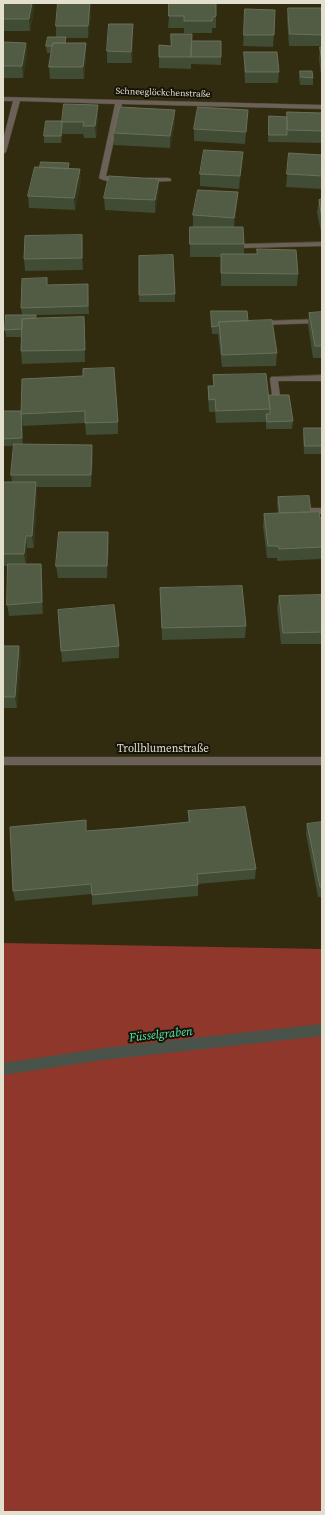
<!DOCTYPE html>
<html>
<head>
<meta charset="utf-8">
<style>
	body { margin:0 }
	#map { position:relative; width:325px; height:1515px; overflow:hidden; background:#312b0f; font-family:"Source Serif 4",serif }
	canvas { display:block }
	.frame { position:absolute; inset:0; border:4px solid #e3dfcf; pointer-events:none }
</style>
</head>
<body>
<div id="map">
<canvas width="325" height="1515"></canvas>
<div class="frame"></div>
</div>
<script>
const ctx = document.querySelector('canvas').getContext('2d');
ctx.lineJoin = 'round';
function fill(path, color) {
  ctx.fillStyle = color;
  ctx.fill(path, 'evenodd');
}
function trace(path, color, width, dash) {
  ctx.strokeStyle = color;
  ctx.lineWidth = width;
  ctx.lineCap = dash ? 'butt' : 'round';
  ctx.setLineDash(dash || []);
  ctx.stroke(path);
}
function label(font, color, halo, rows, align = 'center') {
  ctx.font = font + ' "Source Serif 4",serif';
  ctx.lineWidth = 4;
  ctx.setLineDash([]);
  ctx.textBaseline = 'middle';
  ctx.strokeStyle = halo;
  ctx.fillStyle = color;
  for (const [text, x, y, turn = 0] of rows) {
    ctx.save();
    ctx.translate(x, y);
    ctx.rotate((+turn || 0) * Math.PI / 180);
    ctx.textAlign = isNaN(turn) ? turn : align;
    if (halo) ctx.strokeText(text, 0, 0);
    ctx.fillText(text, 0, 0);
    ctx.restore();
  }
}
fill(new Path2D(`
	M 3,943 L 322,949 L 322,1512 L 3,1512 Z`), '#8f372a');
fill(new Path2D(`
	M 322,1024 L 322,1036 L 104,1060 L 3,1075 L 3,1063 L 104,1048 Z`), '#4a5349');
const minor = new Path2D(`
	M 3,97 L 322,105 L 322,109 L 122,104 L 106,176 L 123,178 L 124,179 C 119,183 104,182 99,178 L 115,104 L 20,101 L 6,152 L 3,154 L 3,140 L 13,101 L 3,101 Z
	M 169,178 L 171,179 L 171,181 L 147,182 L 144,180 L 147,178 Z
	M 322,242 L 322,246 L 243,248 L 239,246 L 243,244 Z
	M 322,319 L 322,323 L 260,325 L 256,323 L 260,321 Z
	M 322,375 L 322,381 L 278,381 L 281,403 L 277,406 L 273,403 L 270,379 L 271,377 Z
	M 309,508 L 322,508 L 322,514 L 306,513 L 305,511 L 306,509 Z
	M 3,757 L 322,757 L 322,765 L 3,765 Z`);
trace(minor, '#4d482e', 1);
fill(minor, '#6c6158');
fill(new Path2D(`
	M 3,3 L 33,3 L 34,10 L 30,31 L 3,31 Z
	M 216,3 L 216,28 L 212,28 L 212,33 L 184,33 L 184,28 L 168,28 L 169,16 Z
	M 288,8 L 322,15 L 322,46 L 289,46 L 287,19 Z
	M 245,9 L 274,35 L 273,47 L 243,46 Z
	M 91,15 L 88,38 L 66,38 L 66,43 L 86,43 L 86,55 L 84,79 L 50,79 L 49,67 L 51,53 L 47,53 L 46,46 L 56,37 L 56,26 Z
	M 133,36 L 132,63 L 107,63 L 107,51 Z
	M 192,41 L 221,57 L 221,65 L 191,64 L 191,69 L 159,68 L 159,57 L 171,46 Z
	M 3,42 L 26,43 L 27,54 L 23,78 L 3,78 Z
	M 320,47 L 322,47 L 322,83 L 319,59 Z
	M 244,52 L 279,72 L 278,83 L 245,83 L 244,64 Z
	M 300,71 L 313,78 L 313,85 L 300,85 L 299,78 Z
	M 175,110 L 175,122 L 170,148 L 114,145 L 114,133 Z
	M 287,112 L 322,113 L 322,143 L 268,142 L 269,116 L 287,117 Z
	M 98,117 L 96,138 L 84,138 L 83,134 L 63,134 L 61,143 L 44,143 L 44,136 L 62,121 Z
	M 247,122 L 245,144 L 194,141 L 194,129 Z
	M 289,153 L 322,155 L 322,183 L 321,189 L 286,187 Z
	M 242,165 L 239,189 L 200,186 L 200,174 Z
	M 70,169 L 81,181 L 75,210 L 29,208 L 28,196 Z
	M 159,191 L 155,213 L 105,210 L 104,198 Z
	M 238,192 L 237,204 L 234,227 L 244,244 L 244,254 L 257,254 L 257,249 L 298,274 L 297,286 L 221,286 L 221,257 L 190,257 L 190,227 L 193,227 L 193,215 Z
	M 322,199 L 322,232 L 321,232 L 317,212 L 319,200 Z
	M 83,247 L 83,270 L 25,271 L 24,259 Z
	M 139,256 L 175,294 L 175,302 L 139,302 Z
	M 48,285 L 88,292 L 89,314 L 36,315 L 36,318 L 84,317 L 85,362 L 22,364 L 21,351 L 21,337 L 6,337 L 5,330 L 22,315 L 21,308 Z
	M 211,311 L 248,321 L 277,353 L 276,366 L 222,367 L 218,334 L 212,334 L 211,319 Z
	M 322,312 L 322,358 L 313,358 L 308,325 L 309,313 Z
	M 213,375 L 269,395 L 293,421 L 292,429 L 266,429 L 266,422 L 216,423 L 215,412 L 209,412 L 208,398 L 208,386 L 213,386 Z
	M 22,379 L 118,422 L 118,434 L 86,435 L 85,423 L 23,426 L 23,444 L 93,457 L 91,487 L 36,487 L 37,494 L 34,548 L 27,548 L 26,564 L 41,564 L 42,576 L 43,614 L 9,616 L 7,605 L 8,566 L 3,566 L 3,482 L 12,482 L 11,475 L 14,446 L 3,446 L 3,411 L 21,411 Z
	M 304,428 L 322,428 L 322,454 L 304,454 L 303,436 Z
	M 278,497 L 311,512 L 320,518 L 322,518 L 322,559 L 277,561 L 277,558 L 267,558 L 263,526 L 264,514 L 278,513 L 277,504 Z
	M 108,532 L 109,544 L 107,578 L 58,578 L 56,566 Z
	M 160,588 L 246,626 L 245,638 L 162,640 Z
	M 322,595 L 322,644 L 281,644 L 277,608 L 279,596 Z
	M 58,610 L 119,646 L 119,658 L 62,662 Z
	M 3,646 L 19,646 L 21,658 L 17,708 L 3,708 Z
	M 188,811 L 256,869 L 255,879 L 198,884 L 198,896 L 92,905 L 92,894 L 15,901 L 13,891 L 87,831 L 188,822 Z
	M 322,822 L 322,897 L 318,897 L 306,834 L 307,824 Z`), '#404c33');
fill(new Path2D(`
	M 32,3 L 33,3 L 34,10 L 30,31 L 29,19 Z
	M 90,3 L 91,15 L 88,38 L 88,26 Z
	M 133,24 L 133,36 L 132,63 L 131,52 Z
	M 26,43 L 27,54 L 23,78 L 22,66 Z
	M 86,43 L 86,55 L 84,79 L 83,67 Z
	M 98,105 L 98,117 L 96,138 L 95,126 Z
	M 175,110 L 175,122 L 170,148 L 170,136 Z
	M 62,127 L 63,134 L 61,143 L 61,136 Z
	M 243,152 L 242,165 L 239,189 L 240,176 Z
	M 80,169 L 81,181 L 75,210 L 74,198 Z
	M 159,179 L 159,191 L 155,213 L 155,200 Z
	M 238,192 L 237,204 L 234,230 L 234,218 Z
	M 82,235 L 83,247 L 83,270 L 82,258 Z
	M 84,317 L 85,329 L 85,362 L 85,350 Z
	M 22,419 L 23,426 L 23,446 L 22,438 Z
	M 92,445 L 93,457 L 91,487 L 91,475 Z
	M 36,482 L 37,494 L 34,548 L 32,536 Z
	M 108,532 L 109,544 L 107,578 L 107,566 Z
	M 26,536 L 27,548 L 26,566 L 24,554 Z
	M 41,564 L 42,576 L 43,614 L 42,602 Z
	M 19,646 L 21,658 L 17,708 L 15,697 Z`), '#33381d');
const building = new Path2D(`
	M 3,3 L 32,3 L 29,19 L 3,19 Z
	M 58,3 L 90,3 L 88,26 L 56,26 Z
	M 169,3 L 216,3 L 216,16 L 213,17 L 212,21 L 184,21 L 184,16 L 169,16 Z
	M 288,8 L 321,8 L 322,15 L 322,35 L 290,34 Z
	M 245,9 L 275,10 L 274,35 L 244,35 Z
	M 109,24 L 133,24 L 131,52 L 107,51 Z
	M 171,34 L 192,34 L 191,57 L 159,57 L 159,45 L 171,46 Z
	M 48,37 L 66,37 L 65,43 L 53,43 L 52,46 L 46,46 Z
	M 192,41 L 221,41 L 221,57 L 191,57 Z
	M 3,42 L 26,43 L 22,66 L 3,66 Z
	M 53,43 L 86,43 L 83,67 L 49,67 Z
	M 320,47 L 322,47 L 322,61 Z
	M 244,52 L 277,52 L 279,72 L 246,72 Z
	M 300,71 L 312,71 L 313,78 L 301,77 Z
	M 64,104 L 98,105 L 95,126 L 83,126 L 84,122 L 62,122 Z
	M 120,107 L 175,110 L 170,136 L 114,133 Z
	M 198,107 L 248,110 L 246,132 L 194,129 Z
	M 287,112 L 322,113 L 322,131 L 288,130 Z
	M 269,116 L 287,117 L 287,135 L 269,135 Z
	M 46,121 L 62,121 L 62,127 L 61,136 L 44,136 Z
	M 204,150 L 243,152 L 240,176 L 200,174 Z
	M 289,153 L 322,155 L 322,176 L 287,174 Z
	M 41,162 L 69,163 L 68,169 L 40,167 Z
	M 35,167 L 80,169 L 74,198 L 28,196 Z
	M 109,176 L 159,179 L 155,200 L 104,198 Z
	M 198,190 L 238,192 L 234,218 L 193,215 Z
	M 322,199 L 322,219 L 319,200 Z
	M 190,227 L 243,227 L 244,244 L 190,244 Z
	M 82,235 L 82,258 L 24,259 L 25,236 Z
	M 257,249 L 296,250 L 298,274 L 221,273 L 221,254 L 257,254 Z
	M 173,255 L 175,294 L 139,295 L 139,256 Z
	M 47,278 L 47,285 L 88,284 L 88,306 L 21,308 L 22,279 Z
	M 211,311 L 247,311 L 248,321 L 219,322 L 218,326 L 212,327 Z
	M 322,312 L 322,346 L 315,346 L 309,313 Z
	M 6,315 L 36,315 L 36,318 L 22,319 L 22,329 L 5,330 Z
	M 84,317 L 85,350 L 21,351 L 22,319 Z
	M 272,320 L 277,353 L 222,355 L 219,322 Z
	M 114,368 L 118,422 L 85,423 L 85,411 L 21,414 L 22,379 L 83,376 L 83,369 Z
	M 266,374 L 270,409 L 216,411 L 215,399 L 209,400 L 208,386 L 214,386 L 213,375 Z
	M 269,395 L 289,395 L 293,421 L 267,422 L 266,414 L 270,414 L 270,409 Z
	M 3,411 L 21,411 L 22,438 L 3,439 Z
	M 304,428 L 322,428 L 322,446 L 305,446 Z
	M 14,444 L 92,445 L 91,475 L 11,475 Z
	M 3,482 L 36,482 L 32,536 L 26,536 L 24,554 L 3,554 Z
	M 309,496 L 311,512 L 280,513 L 278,497 Z
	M 319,512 L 320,518 L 322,518 L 322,547 L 279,549 L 278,546 L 268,546 L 264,514 Z
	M 59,532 L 108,532 L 107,566 L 56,566 Z
	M 8,564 L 41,564 L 42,602 L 7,605 Z
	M 242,586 L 246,626 L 162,628 L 160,588 Z
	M 322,595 L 322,632 L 283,633 L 279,596 Z
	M 114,605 L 119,646 L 61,651 L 58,610 Z
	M 3,646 L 19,646 L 15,697 L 3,697 Z
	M 245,807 L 256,869 L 197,874 L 198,885 L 92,895 L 91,884 L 13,891 L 10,827 L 86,820 L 86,831 L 127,828 L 190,822 L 188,811 Z
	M 322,822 L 322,887 L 320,887 L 307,824 Z`);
fill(building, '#525c44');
trace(building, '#687059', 1);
label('9px', '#e3dfcf', '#161308', [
	["Schneeglöckchenstraße",163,93,2]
]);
label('11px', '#e3dfcf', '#161308', [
	["Trollblumenstraße",163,749]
]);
label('italic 12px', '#57eaaf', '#161308', [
	["Füsselgraben",161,1035,-6]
]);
</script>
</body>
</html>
